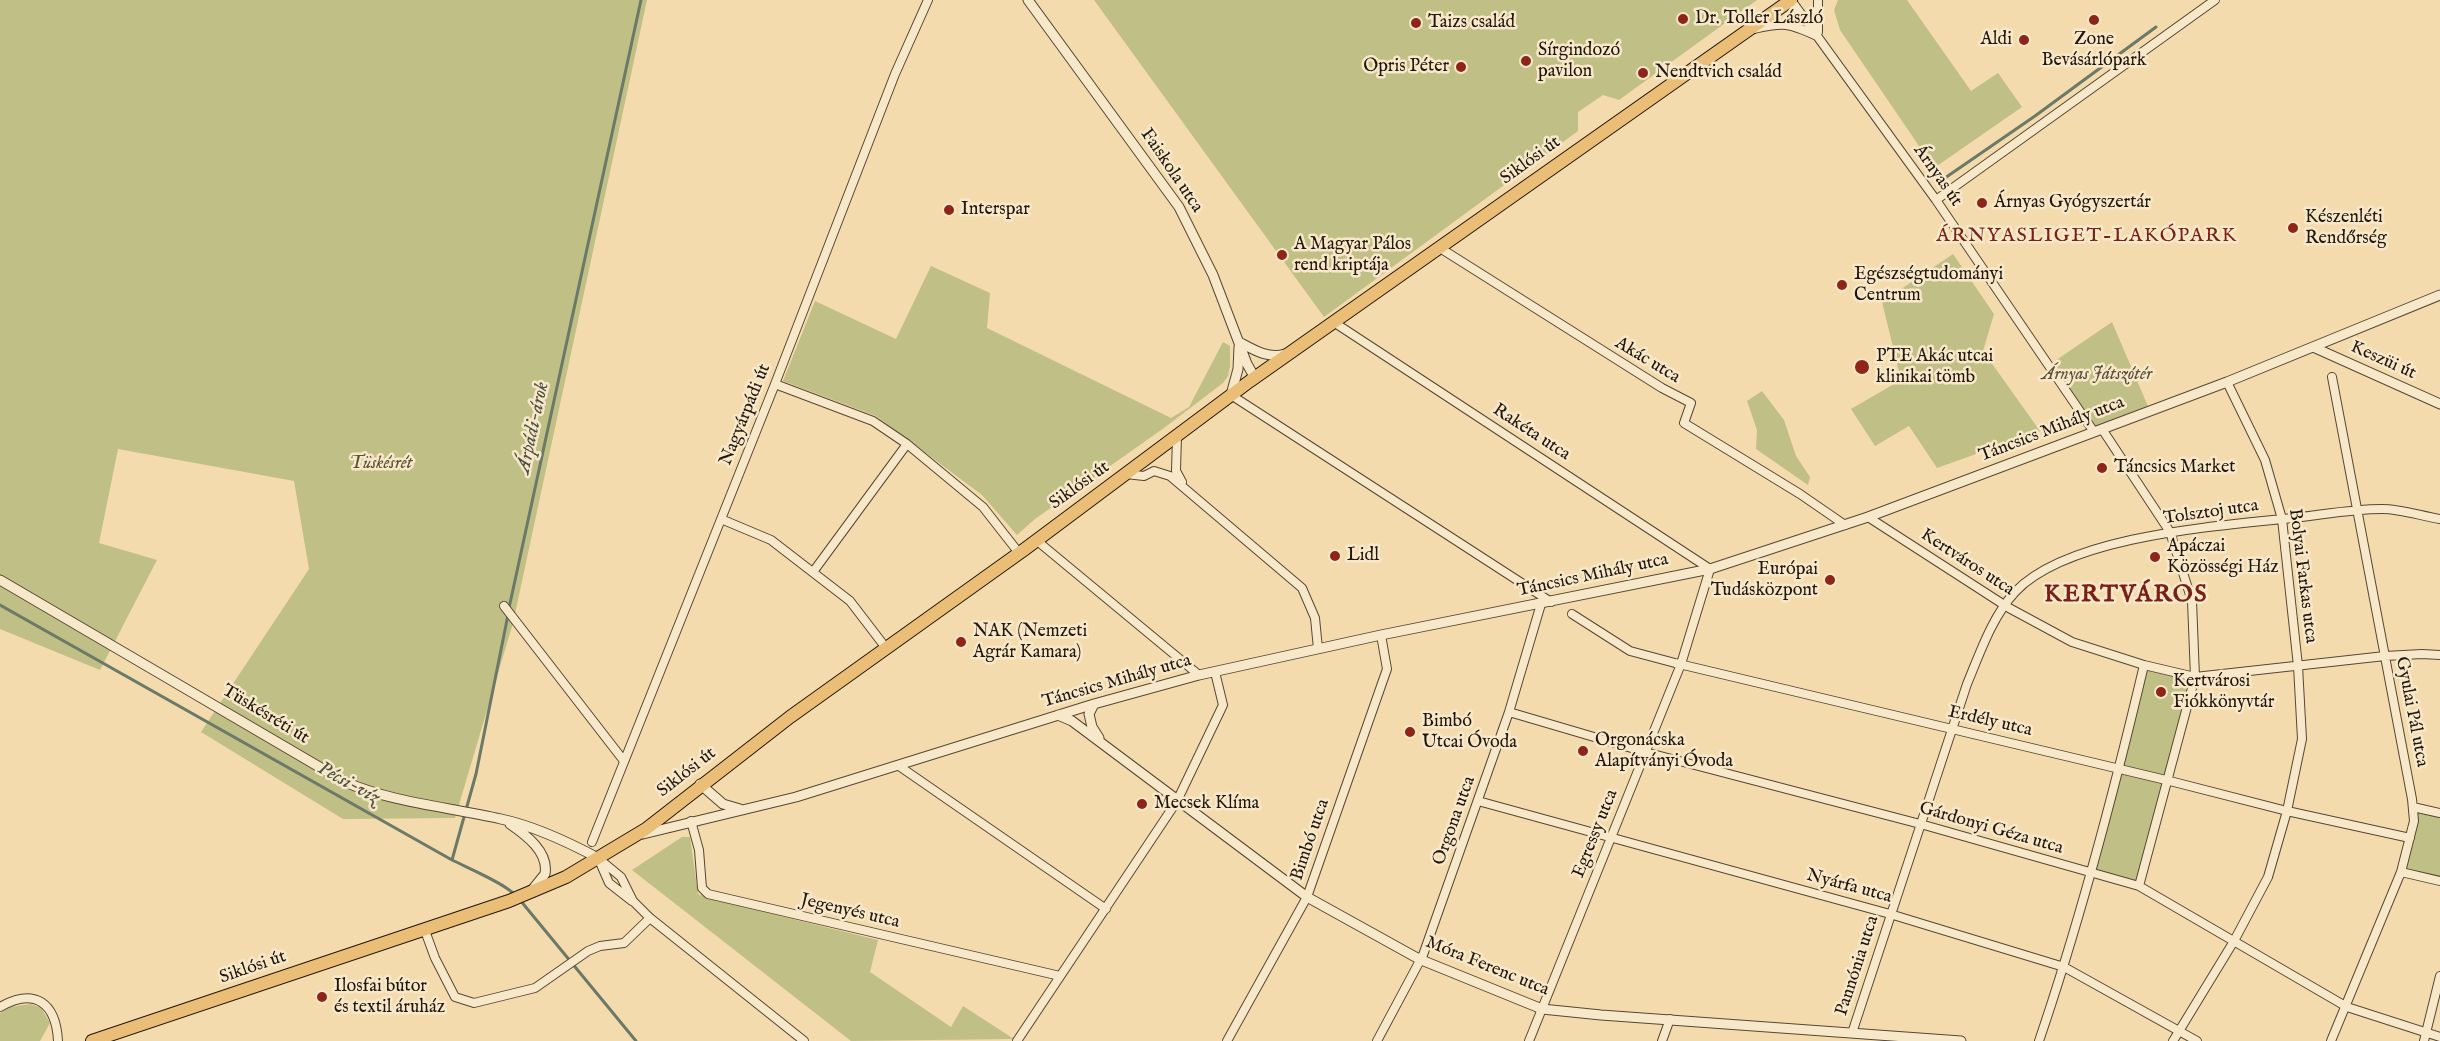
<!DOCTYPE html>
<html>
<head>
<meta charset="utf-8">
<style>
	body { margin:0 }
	canvas { display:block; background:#f4dbad }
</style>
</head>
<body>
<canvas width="2440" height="1041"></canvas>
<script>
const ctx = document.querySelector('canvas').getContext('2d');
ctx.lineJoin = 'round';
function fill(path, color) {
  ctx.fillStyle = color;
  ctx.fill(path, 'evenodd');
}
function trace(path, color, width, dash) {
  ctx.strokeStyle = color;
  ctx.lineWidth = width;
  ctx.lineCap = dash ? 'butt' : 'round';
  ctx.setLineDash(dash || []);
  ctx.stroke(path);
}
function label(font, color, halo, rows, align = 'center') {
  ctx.font = font + ' "IM FELL English",serif';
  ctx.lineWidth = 5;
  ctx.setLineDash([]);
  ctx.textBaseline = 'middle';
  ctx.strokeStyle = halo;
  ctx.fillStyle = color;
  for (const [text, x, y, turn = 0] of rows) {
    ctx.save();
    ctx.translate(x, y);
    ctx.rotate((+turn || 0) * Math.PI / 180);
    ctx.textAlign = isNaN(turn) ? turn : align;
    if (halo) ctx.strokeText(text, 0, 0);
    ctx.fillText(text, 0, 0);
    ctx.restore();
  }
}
fill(new Path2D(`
	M 0,0 L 647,0 L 513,623 L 455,818 L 343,819 L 201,732 L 309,569 L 294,481 L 118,449 L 99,543 L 157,560 L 100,670 L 0,629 Z
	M 1094,0 L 1757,0 L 1619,100 L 1603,95 L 1578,112 L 1578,131 L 1324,317 Z
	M 1838,0 L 1907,0 L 1971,91 L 1998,73 L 2022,107 L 1934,168 L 1840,30 L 1834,10 Z
	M 1953,254 L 1994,314 L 1983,351 L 2040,431 L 1937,468 L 1909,426 L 1875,446 L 1851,409 L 1901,380 L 1882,302 Z
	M 931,266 L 990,293 L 987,328 L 1171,418 L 1189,407 L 1223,342 L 1230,346 L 1230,366 L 1228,376 L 1223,383 L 1164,428 L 1035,519 L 1017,535 L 982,495 L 876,416 L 783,381 L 815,301 L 896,339 Z
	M 2112,322 L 2150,411 L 2094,432 L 2049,365 Z
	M 1762,391 L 1784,420 L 1796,456 L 1810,477 L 1808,485 L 1756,449 L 1757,430 L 1747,401 Z
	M 2144,665 L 2195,677 L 2139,886 L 2092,872 Z
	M 2413,807 L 2440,813 L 2440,881 L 2401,872 Z
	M 682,837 L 690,837 L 698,894 L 715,900 L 878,940 L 870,972 L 951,1027 L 963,1006 L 1014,1039 L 851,1041 L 632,870 Z
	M 31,1004 L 41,1008 L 50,1023 L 40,1041 L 0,1041 L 0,1013 L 9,1007 Z`), '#c0bf86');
trace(new Path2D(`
	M 1942,180 L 2035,116 L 2156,27
	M 0,605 L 452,860 C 468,868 506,884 515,895
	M 509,608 L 641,0
	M 452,860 L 476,774 L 508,615
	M 520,900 L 636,1041`), '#6b7968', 3);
const minor = new Path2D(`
	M 1791,0 L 1936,200 L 2094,432
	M 1754,29 C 1784,22 1789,23 1817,36
	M 1818,32 L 1818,0
	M 1936,200 L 2215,0
	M 1440,248 L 1662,388 L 1691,403 L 1684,423 L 1800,494 L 1845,525
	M 1335,323 L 1710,569 L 1681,664 L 1529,1041
	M 775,384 L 873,421 L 907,444 L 983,507 L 1019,553
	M 1231,395 L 1551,602
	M 2102,429 L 2170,532 L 2192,601 L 2195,677 L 2139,886
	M 1177,436 L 1176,471 L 1182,482
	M 1126,474 L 1144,476 L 1154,471 L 1170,476 L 1302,588 L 1315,618 L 1318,649
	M 1868,517 L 2009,608 L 2072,642 L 2144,665 L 2195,677 L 2385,656 L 2422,654 L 2440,655
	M 721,519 L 771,540 L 850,601 L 886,648
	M 1036,540 L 1199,675
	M 813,572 L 907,444
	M 504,606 L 624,761
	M 1572,614 L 1630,651 L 1675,663 L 2166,780 L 2287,811 L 2410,838
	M 1509,712 L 1645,752 L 1924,825 L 2139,886 L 2347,1007 L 2440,1037
	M 899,766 L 1106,909
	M 1478,801 L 1890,914 L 2064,967 L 2197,1041
	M 2413,807 L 2440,813
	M 691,821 L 699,850 L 702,888 L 708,894 L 1060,976
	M 592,842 L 775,384 L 895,74 L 928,0
	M 598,858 L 621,877 L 633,901 L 650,918 L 804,1041
	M 599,860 L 609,883 L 632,901
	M 2401,872 L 2440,881
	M 424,928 L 435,958 L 455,997 L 474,1003 L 535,988 L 588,951 L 600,946 L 624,943 L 650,918
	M 0,1007 C 35,987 56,1003 58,1041
	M 1852,1033 L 1967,684 C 1980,653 1992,617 2015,592 C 2068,536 2217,526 2292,518 C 2321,515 2352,509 2382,509 C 2401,509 2421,516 2440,519
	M 1017,1041 L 1177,801 L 1223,705 L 1215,672
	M 1227,1041 L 1307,897 L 1387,669 L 1381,635
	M 1377,1041 L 1423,955 L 1509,712 L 1541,604
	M 1662,1041 L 1670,1019
	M 2039,1041 C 2081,918 2114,792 2144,665
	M 2173,1041 L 2234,941 L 2268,877 L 2287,811 L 2302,739 L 2298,666 L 2282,519 L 2265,460 L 2227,382
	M 2331,1041 L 2401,872 L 2414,821 L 2412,799 L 2332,377
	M 2424,1041 L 2440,976`);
const tertiary = new Path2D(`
	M 1028,0 L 1179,207 L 1213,275 L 1247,364 L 1255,378
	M 1239,342 C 1254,350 1268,359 1285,354
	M 2313,347 L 2440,404
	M 1231,395 L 1238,369 L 1239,347
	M 0,580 L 345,782 C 394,803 449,807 501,819 C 534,826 568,842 598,858
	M 1094,704 L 1089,714 L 1092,727 L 1099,738
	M 1058,715 L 1072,721 L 1307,897 L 1419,959 L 1542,1009 L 1601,1015 L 1961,1041
	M 700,784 L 723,804 L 740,809
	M 510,824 C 526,835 549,852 545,874 L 532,890
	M 643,834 L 796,797 L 1094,704 L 1199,675 L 1381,635 L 1710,569 L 1868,517 L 2227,382 L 2440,295`);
const primary = new Path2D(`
	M 92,1041 L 509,901 L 566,877 L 646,829 L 790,717 L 1025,549 L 1250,381 L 1791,0`);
trace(minor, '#564734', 10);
trace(tertiary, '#564734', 11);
trace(primary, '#21160c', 14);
trace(minor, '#f8e8ca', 8);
trace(tertiary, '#f8e8ca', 9);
trace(primary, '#eabe76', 12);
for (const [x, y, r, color] of [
	[1683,19,6,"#8f2418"],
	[2094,20,6,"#8f2418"],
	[1416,23,6,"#8f2418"],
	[2024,40,6,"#8f2418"],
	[1526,61,6,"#8f2418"],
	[1461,67,6,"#8f2418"],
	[1643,73,6,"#8f2418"],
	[1982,203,6,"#8f2418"],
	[949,210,6,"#8f2418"],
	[2293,228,6,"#8f2418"],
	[1282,255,6,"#8f2418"],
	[1842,285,6,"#8f2418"],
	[1862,367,8,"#8f2418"],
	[2102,468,6,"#8f2418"],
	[1335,556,6,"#8f2418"],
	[2155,557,6,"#8f2418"],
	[1830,580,6,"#8f2418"],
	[961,642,6,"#8f2418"],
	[2161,692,6,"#8f2418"],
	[1410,732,6,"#8f2418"],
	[1583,751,6,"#8f2418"],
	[1142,804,6,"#8f2418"],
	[322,997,6,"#8f2418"]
]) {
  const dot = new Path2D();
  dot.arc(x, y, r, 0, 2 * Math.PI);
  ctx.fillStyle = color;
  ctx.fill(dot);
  trace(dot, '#f8e8ca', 2);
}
label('18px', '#21160c', '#f8e8ca', [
	["Dr. Toller László",1695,19],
	["Taizs család",1428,23],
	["Aldi",2012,40,"right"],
	["Zone",2094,40,"center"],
	["Bevásárlópark",2094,61,"center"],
	["Sírgindozó",1538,51],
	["pavilon",1538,72],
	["Opris Péter",1449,67,"right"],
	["Nendtvich család",1655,73],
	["Árnyas Gyógyszertár",1994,203],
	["Interspar",961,210],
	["Készenléti",2305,218],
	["Rendőrség",2305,239],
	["A Magyar Pálos",1294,245],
	["rend kriptája",1294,266],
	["Egészségtudományi",1854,275],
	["Centrum",1854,296],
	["PTE Akác utcai",1876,357],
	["klinikai tömb",1876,378],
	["Táncsics Market",2114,468],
	["Apáczai",2167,547],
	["Közösségi Ház",2167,568],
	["Lidl",1347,556],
	["Európai",1818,570,"right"],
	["Tudásközpont",1818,591,"right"],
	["NAK (Nemzeti",973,632],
	["Agrár Kamara)",973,653],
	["Kertvárosi",2173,682],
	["Fiókkönyvtár",2173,703],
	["Bimbó",1422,722],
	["Utcai Óvoda",1422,743],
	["Orgonácska",1595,741],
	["Alapítványi Óvoda",1595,762],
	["Mecsek Klíma",1154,804],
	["Ilosfai bútor",334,987],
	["és textil áruház",334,1008]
], 'left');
label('18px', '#21160c', '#f8e8ca', [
	["Siklósi út",1531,161,-36],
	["Faiskola utca",1171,171,56],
	["Árnyas út",1937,176,55],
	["Akác utca",1647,361,31],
	["Keszüi út",2383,361,24],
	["Nagyárpádi út",746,415,-68],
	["Táncsics Mihály utca",2052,430,-21],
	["Rakéta utca",1531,433,33],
	["Siklósi út",1080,486,-36],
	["Tolsztoj utca",2211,513,-8],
	["Kertváros utca",1967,563,33],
	["Táncsics Mihály utca",1593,576,-12],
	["Bolyai Farkas utca",2302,576,83],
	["Táncsics Mihály utca",1117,682,-16],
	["Gyulai Pál utca",2411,712,79],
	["Tüskésréti út",265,715,31],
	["Erdély utca",1990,722,13],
	["Siklósi út",687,773,-38],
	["Orgona utca",1455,821,-70],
	["Gárdonyi Géza utca",1991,829,16],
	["Egressy utca",1596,834,-68],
	["Bimbó utca",1311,840,-71],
	["Nyárfa utca",1849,887,15],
	["Jegenyés utca",850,912,13],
	["Pannónia utca",1858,966,-72],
	["Móra Ferenc utca",1487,967,22],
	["Siklósi út",253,968,-19]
]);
label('italic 18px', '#595137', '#f8e8ca', [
	["Árnyas Játszótér",2097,375],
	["Tüskésrét",381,464]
]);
ctx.letterSpacing = '1.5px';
label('20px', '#7a1f14', '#f8e8ca', [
	["ÁRNYASLIGET-LAKÓPARK",2087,237]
]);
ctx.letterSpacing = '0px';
label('italic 20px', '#4c5042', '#f8e8ca', [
	["Árpádi-árok",534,428,-78],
	["Pécsi-víz",348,784,29]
]);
ctx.letterSpacing = '1.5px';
label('bold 24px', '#7a1f14', '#f8e8ca', [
	["KERTVÁROS",2126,596]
]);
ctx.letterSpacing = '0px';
</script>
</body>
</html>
